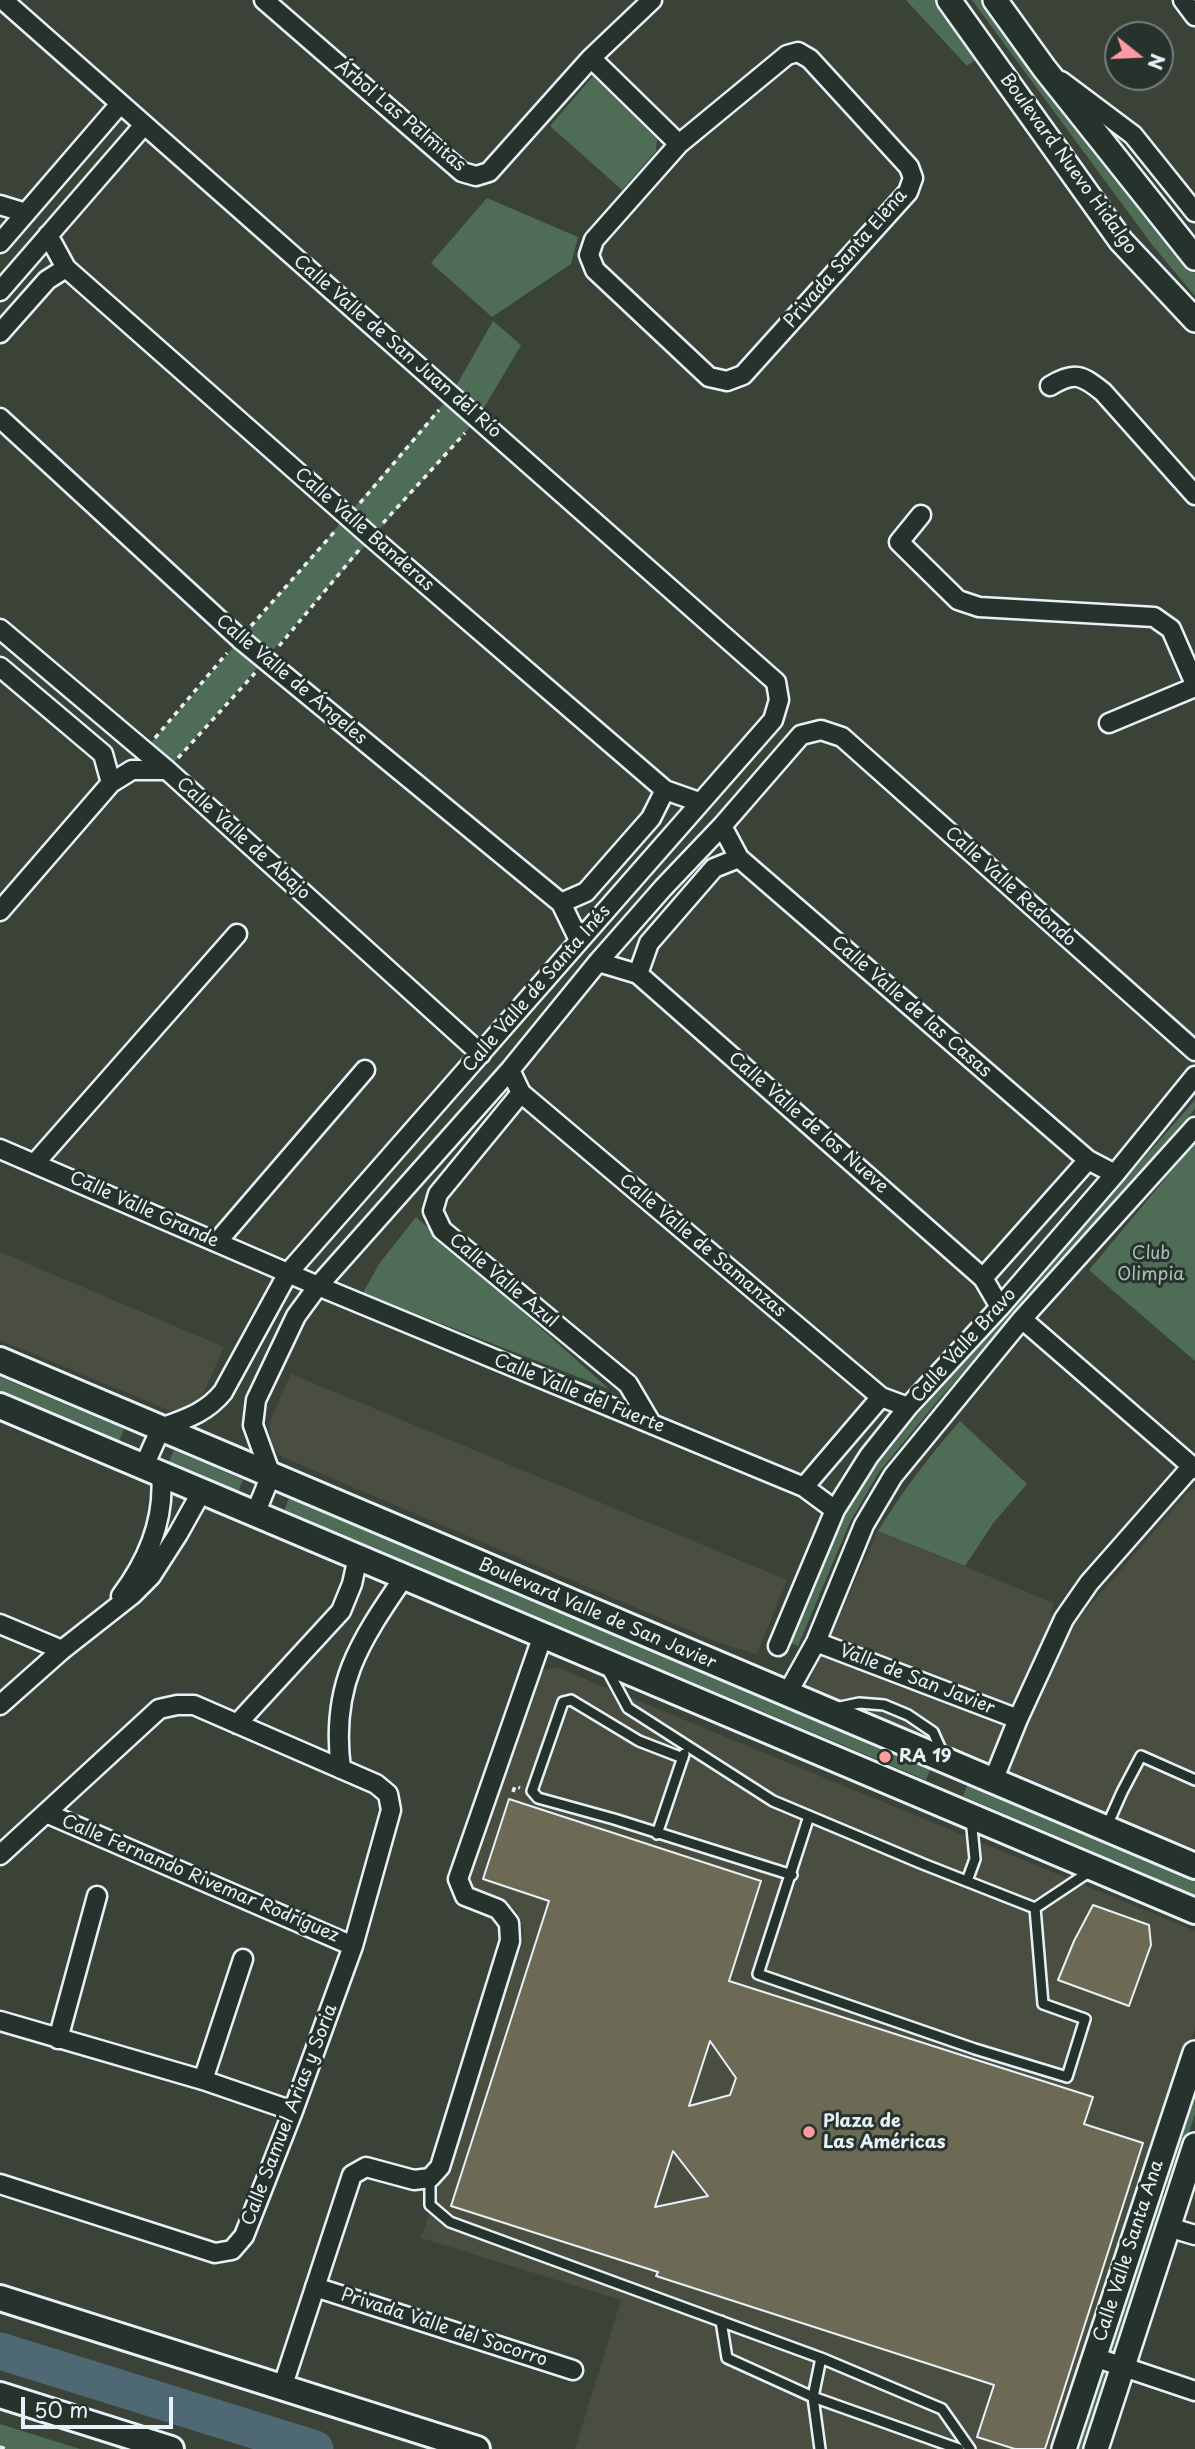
<!DOCTYPE html>
<html>
<head>
<meta charset="utf-8">
<style>
	body { margin:0 }
	#map { position:relative; width:1195px; height:2449px; overflow:hidden; background:#3b4339; font-family:"Playpen Sans",sans-serif }
	canvas { display:block }
	.north { position:absolute; left:1104px; top:21px; width:70px; height:70px; box-sizing:border-box; background:#26332d; border:2px solid #747f7e; border-radius:50%; rotate:108deg; font-size:19px; font-weight:700; line-height:28px; text-align:center; color:#e8f1f8 }
	.north::after { content:''; display:block; margin:auto; width:24px; height:32px; background:#ff9aa2; clip-path:polygon(50% 0,100% 100%,50% 72%,0 100%) }
	.scale { position:absolute; left:21px; top:2397px; width:152px; height:32px; box-sizing:border-box; border:4px solid #e8f1f8; border-top:0; padding-left:9px; font-size:21px; line-height:24px; white-space:nowrap; color:#e8f1f8; -webkit-text-stroke:5px #26332d; paint-order:stroke }
</style>
</head>
<body>
<div id="map">
<canvas width="1195" height="2449"></canvas>
<div class="north">N</div>
<div class="scale">50 m</div>
</div>
<script>
const ctx = document.querySelector('canvas').getContext('2d');
ctx.lineJoin = 'round';
function fill(path, color) {
  ctx.fillStyle = color;
  ctx.fill(path, 'evenodd');
}
function trace(path, color, width, dash) {
  ctx.strokeStyle = color;
  ctx.lineWidth = width;
  ctx.lineCap = dash ? 'butt' : 'round';
  ctx.setLineDash(dash || []);
  ctx.stroke(path);
}
function label(font, color, halo, rows, align = 'center') {
  ctx.font = font + ' "Playpen Sans",sans-serif';
  ctx.lineWidth = 6;
  ctx.setLineDash([]);
  ctx.textBaseline = 'middle';
  ctx.strokeStyle = halo;
  ctx.fillStyle = color;
  for (const [text, x, y, turn = 0] of rows) {
    ctx.save();
    ctx.translate(x, y);
    ctx.rotate((+turn || 0) * Math.PI / 180);
    ctx.textAlign = isNaN(turn) ? turn : align;
    if (halo) ctx.strokeText(text, 0, 0);
    ctx.fillText(text, 0, 0);
    ctx.restore();
  }
}
fill(new Path2D(`
	M 0,1252 L 224,1347 L 203,1394 L 187,1409 L 171,1411 L 0,1340 Z
	M 291,1374 L 787,1580 L 757,1654 L 719,1643 L 280,1456 L 272,1446 L 269,1423 Z
	M 1195,1489 L 1195,1848 L 1144,1830 L 994,1763 L 805,1691 L 878,1531 L 1054,1603 L 1050,1614 L 1075,1623 L 1188,1492 Z
	M 556,1667 L 1195,1931 L 1195,2027 L 1056,2449 L 575,2449 L 621,2300 L 421,2238 L 524,1939 L 523,1927 L 517,1912 L 505,1901 L 467,1887 L 540,1671 Z`), '#4a4e41');
fill(new Path2D(`
	M 906,0 L 941,0 L 982,55 L 967,66 Z
	M 972,0 L 990,0 L 1164,237 L 1195,273 L 1195,296 L 1153,246 Z
	M 593,76 L 657,139 L 656,151 L 622,190 L 550,126 Z
	M 487,198 L 578,237 L 571,264 L 492,317 L 431,263 Z
	M 493,321 L 521,345 L 478,418 L 167,770 L 144,751 L 451,395 Z
	M 1195,1100 L 1195,1109 L 935,1404 L 879,1472 L 850,1522 L 798,1646 L 791,1643 L 843,1519 L 873,1469 L 930,1400 Z
	M 1195,1143 L 1195,1361 L 1089,1270 Z
	M 416,1217 L 609,1389 L 363,1293 L 379,1264 Z
	M 0,1377 L 124,1429 L 119,1441 L 0,1391 Z
	M 960,1421 L 1027,1484 L 994,1522 L 965,1566 L 878,1531 C 902,1492 929,1456 960,1421 Z
	M 174,1450 L 243,1480 L 238,1492 L 169,1462 Z
	M 289,1498 L 931,1767 L 926,1780 L 284,1511 Z
	M 968,1783 L 1195,1880 L 1195,1895 L 963,1796 Z
	M 1195,2084 L 1195,2114 L 1172,2185 L 1163,2182 Z
	M 1159,2194 L 1168,2197 L 1086,2449 L 1075,2449 L 1102,2369 L 1116,2355 L 1107,2352 Z
	M 0,2424 L 80,2449 L 0,2449 Z`), '#4f6d56');
trace(new Path2D(`
	M 0,2351 L 315,2449`), '#4f6974', 37);
const building = new Path2D(`
	M 509,1799 L 761,1881 L 729,1981 L 1093,2097 L 1084,2124 L 1143,2143 L 1045,2449 L 1015,2449 L 977,2437 L 994,2385 L 656,2276 L 658,2272 L 451,2206 L 549,1901 L 483,1879 ZM 710,2041 L 736,2078 L 730,2095 L 689,2106 ZM 673,2151 L 708,2196 L 655,2207 Z
	M 1093,1905 L 1149,1925 L 1151,1945 L 1129,2006 L 1058,1980 L 1074,1941 Z`);
fill(building, '#6c6955');
trace(building, '#e8f1f8', 2);
const service = new Path2D(`
	M 607,1669 L 628,1708 L 773,1801 L 923,1864 L 1035,1908
	M 835,1708 L 859,1703 L 884,1705 L 908,1715 L 933,1732 L 943,1754
	M 683,1758 L 639,1741 L 571,1700 L 563,1702 L 532,1791 L 538,1798 L 614,1819 L 792,1875
	M 809,1816 L 758,1974 L 975,2049 L 1067,2077 L 1085,2019 L 1043,2004 L 1035,1908
	M 1106,1828 L 1122,1792 L 1141,1756 L 1195,1780
	M 657,1834 L 684,1754
	M 967,1881 L 975,1859 L 971,1818
	M 1035,1908 L 1092,1870
	M 430,2178 L 430,2205 L 450,2222 L 821,2358 L 942,2409 L 970,2449
	M 721,2321 L 727,2358 L 813,2397 L 959,2449
	M 820,2449 L 813,2397 L 821,2358`);
const minor = new Path2D(`
	M 3,0 L 776,682 L 779,700 L 773,720 L 288,1273 L 223,1392 C 206,1413 185,1419 161,1428 L 144,1466
	M 264,0 L 462,172 L 476,176 L 489,172 L 591,58 L 652,0
	M 1183,0 L 1195,16
	M 798,52 L 810,59 L 909,167 L 913,178 L 908,192 L 743,375 L 727,381 L 709,377 L 595,270 L 589,255 L 594,240 L 679,144 L 787,55 Z
	M 591,58 L 679,144
	M 1061,81 L 1133,135 L 1195,212
	M 0,205 L 26,213
	M 48,235 L 66,268 L 371,537 L 665,790 L 699,802
	M 0,243 L 120,104
	M 0,291 L 144,125
	M 0,333 L 47,280 L 66,268
	M 1050,386 C 1074,371 1082,375 1103,392 L 1195,495
	M 0,418 L 240,639 L 561,903 L 579,940
	M 921,515 L 899,542 L 958,600 L 979,607 L 1154,617 L 1171,629 L 1195,684
	M 0,629 L 167,770 L 481,1054
	M 0,667 L 103,754 L 111,783
	M 1109,723 L 1195,687
	M 722,826 L 739,858 L 1088,1160 L 1115,1174
	M 561,903 L 586,892 L 651,818 L 665,790
	M 0,911 L 111,783 L 132,770 L 167,770
	M 598,962 L 638,974 L 983,1278 L 1000,1307
	M 638,974 L 649,943 L 714,868 L 739,858
	M 510,1070 L 521,1093 L 881,1397 L 908,1407
	M 521,1093 L 438,1194 L 433,1211 L 442,1230 L 628,1384 L 651,1423
	M 0,1149 L 318,1286 L 804,1487 L 835,1510
	M 36,1162 L 237,934
	M 217,1242 L 365,1070
	M 983,1278 L 1088,1160
	M 1022,1319 L 1195,1469
	M 804,1487 L 881,1397
	M 255,1514 L 271,1475 L 253,1425 L 256,1400 L 296,1316 L 318,1286 L 510,1070 L 598,962 L 663,888 L 722,826 L 801,735 L 821,730 L 842,737 L 1195,1051
	M 121,1596 C 148,1560 165,1519 161,1474
	M 0,1624 L 62,1650
	M 816,1642 L 1018,1719
	M 778,1646 L 835,1510 L 869,1456 L 908,1407 L 1000,1307 L 1115,1174 L 1195,1076
	M 787,1694 L 816,1642 L 864,1525 L 893,1476 L 1022,1319 L 1195,1127
	M 0,1705 L 62,1650 L 132,1595 L 151,1576 L 178,1534 L 202,1491
	M 237,1724 L 341,1611 L 352,1584 L 358,1557
	M 341,1769 C 330,1685 359,1643 404,1577
	M 993,1781 L 1018,1719 L 1064,1619 L 1089,1583 L 1192,1466
	M 46,1813 L 353,1946
	M 0,1855 L 159,1709 L 177,1705 L 194,1705 L 376,1784 L 388,1794 L 391,1810 L 353,1946 L 293,2111 L 244,2236 L 232,2250 L 215,2253 L 0,2184
	M 0,2021 L 203,2080 L 293,2111
	M 58,2039 L 97,1896
	M 203,2080 L 243,1959
	M 1168,2227 L 1195,2235
	M 315,2287 L 573,2370
	M 1094,2357 L 1195,2391
	M 282,2388 L 352,2175 L 366,2167 L 414,2180 L 430,2178 L 440,2167 L 510,1941 L 509,1923 L 498,1909 L 465,1896 L 458,1879 L 543,1635`);
const tertiary = new Path2D(`
	M 949,0 L 1121,241 L 1195,320
	M 995,0 L 1044,68 L 1195,258
	M 1064,2449 L 1195,2053
	M 1096,2449 L 1195,2145`);
const secondary = new Path2D(`
	M 0,1360 L 1195,1866
	M 0,1406 L 1195,1911
	M 0,2298 L 477,2449
	M 0,2395 L 171,2449`);
trace(service, '#e8f1f8', 14);
trace(minor, '#e8f1f8', 23);
trace(tertiary, '#e8f1f8', 28);
trace(secondary, '#e8f1f8', 30);
trace(new Path2D(`
	M 360,503 L 439,410
	M 383,523 L 465,433
	M 251,626 L 336,530
	M 279,646 L 359,550
	M 155,738 L 227,653
	M 178,758 L 255,673
	M 513,1792 L 515,1786 L 520,1788
	M 0,2447 L 6,2449`), '#e8f1f8', 3.5, [5, 5]);
trace(service, '#26332d', 9);
trace(minor, '#26332d', 18);
trace(tertiary, '#26332d', 23);
trace(secondary, '#26332d', 24);
for (const [x, y, r, color] of [
	[885,1757,7,"#ff9aa2"],
	[809,2132,7,"#ff9aa2"]
]) {
  const dot = new Path2D();
  dot.arc(x, y, r, 0, 2 * Math.PI);
  ctx.fillStyle = color;
  ctx.fill(dot);
  trace(dot, '#26332d', 2.5);
}
label('18px', '#e8f1f8', '#26332d', [
	["Árbol Las Palmitas",400,116,40],
	["Boulevard Nuevo Hidalgo",1068,164,54],
	["Privada Santa Elena",846,259,-49],
	["Calle Valle de San Juan del Río",397,347,41],
	["Calle Valle Banderas",364,530,41],
	["Calle Valle de Ángeles",291,680,40],
	["Calle Valle de Abajo",243,839,42],
	["Calle Valle Redondo",1010,887,42],
	["Calle Valle de Santa Inés",537,989,-49],
	["Calle Valle de las Casas",911,1007,41],
	["Calle Valle de los Nueve",808,1123,41],
	["Calle Valle Grande",144,1210,24],
	["Calle Valle de Samanzas",702,1246,40],
	["Calle Valle Azul",503,1281,40],
	["Calle Valle Bravo",964,1346,-48],
	["Calle Valle del Fuerte",579,1394,22],
	["Boulevard Valle de San Javier",597,1614,23],
	["Valle de San Javier",917,1680,21],
	["Calle Fernando Rivemar Rodríguez",200,1879,23],
	["Calle Samuel Arias y Soria",290,2115,-69],
	["Calle Valle Santa Ana",1129,2251,-72],
	["Privada Valle del Socorro",444,2328,18]
]);
label('18px', '#abbcb7', '#26332d', [
	["Club",1151,1254],
	["Olimpia",1151,1275]
]);
label('bold 18px', '#e8f1f8', '#26332d', [
	["RA 19",899,1757],
	["Plaza de",823,2122],
	["Las Américas",823,2143]
], 'left');
</script>
</body>
</html>
